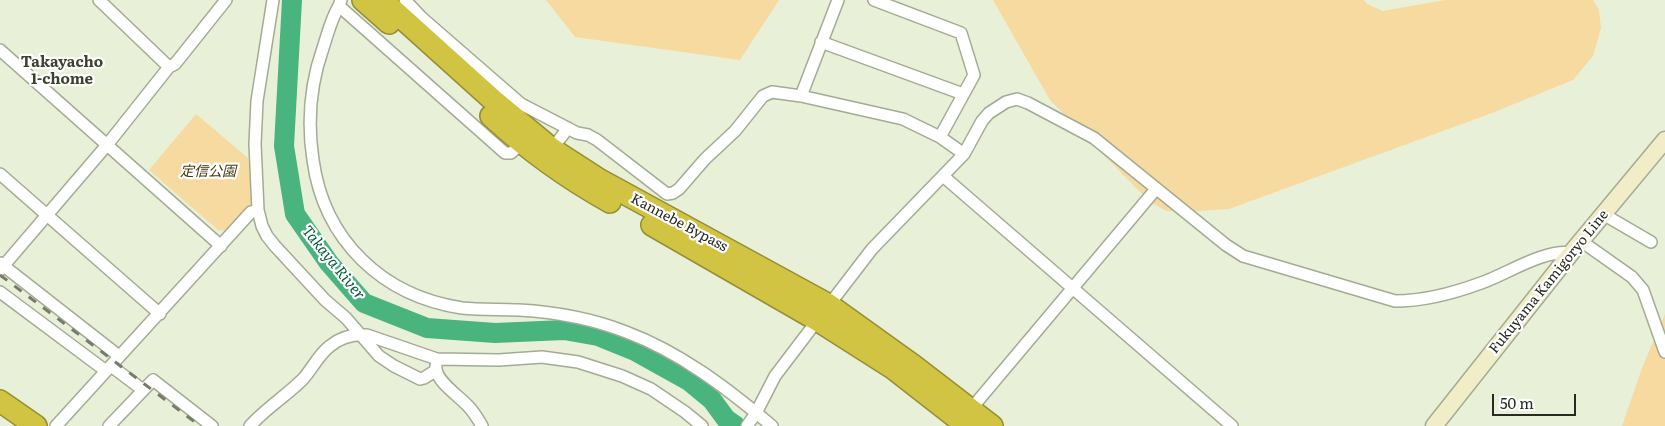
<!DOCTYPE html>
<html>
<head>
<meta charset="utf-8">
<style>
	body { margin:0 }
	#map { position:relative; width:1665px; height:426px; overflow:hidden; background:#e8f0d8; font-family:Literata,serif }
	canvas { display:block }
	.scale { position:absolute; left:1492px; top:394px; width:84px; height:22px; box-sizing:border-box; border:2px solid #272a21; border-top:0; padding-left:6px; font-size:15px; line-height:18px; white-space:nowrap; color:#272a21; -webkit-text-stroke:4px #fff; paint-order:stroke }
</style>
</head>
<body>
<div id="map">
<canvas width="1665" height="426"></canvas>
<div class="scale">50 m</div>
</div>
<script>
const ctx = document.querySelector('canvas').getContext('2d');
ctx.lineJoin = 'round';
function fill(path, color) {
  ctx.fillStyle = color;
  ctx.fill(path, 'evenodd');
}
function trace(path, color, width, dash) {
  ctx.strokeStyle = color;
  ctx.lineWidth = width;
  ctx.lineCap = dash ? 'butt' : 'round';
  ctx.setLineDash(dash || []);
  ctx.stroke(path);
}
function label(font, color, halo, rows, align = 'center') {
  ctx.font = font + ' Literata,"Noto Sans JP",serif';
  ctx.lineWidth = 4.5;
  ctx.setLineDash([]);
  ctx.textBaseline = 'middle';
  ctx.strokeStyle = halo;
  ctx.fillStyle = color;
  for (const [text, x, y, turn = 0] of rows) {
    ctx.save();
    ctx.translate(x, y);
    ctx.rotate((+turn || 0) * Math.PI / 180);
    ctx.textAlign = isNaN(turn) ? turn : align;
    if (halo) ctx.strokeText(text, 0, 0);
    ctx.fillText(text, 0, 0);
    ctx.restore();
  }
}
fill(new Path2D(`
	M 546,0 L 779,0 L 740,60 L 575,37 Z
	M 993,0 L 1364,0 L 1367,4 L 1383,11 L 1445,0 L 1593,0 L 1599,10 L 1601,28 L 1593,56 L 1573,80 L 1492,113 L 1229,209 L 1185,212 L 1166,211 L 1149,201 L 1050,100 Z
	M 196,114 L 248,158 L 253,201 L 227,231 L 218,230 L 149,170 Z
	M 1665,314 L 1665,426 L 1622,426 L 1642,368 Z`), '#f6da9f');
trace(new Path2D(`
	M 292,0 L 284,146 L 295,214 L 329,263 L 364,303 L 427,328 L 495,333 L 564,330 L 598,336 L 635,351 L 689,381 L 712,400 L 726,419 L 736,426`), '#4ab47e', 20);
const street = new Path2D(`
	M 99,0 L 169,67
	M 273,0 L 257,101 L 255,144 L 258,210 L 262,226 L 267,236 L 275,246 L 325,300 L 346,318 L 379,356 L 394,366 L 420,379 L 424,378 L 435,371
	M 341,0 L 339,6 L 505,153 L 511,153 L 521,144
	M 405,0 L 422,18 L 521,104 L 577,133 L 588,135 L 597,140 L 667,194 L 673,193 L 679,189 L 705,159 L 735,131 L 763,96 L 772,92 L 801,96 L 903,119 L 940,137 L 964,154
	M 874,0 L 961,33 L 974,75 L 940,137
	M 339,6 C 331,19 328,33 323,48 C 310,85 307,121 313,160 C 324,240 382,296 462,308 C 481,310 500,309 519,310 C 554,312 593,319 626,332 C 680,352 728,389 772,426
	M 821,42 L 963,94
	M 0,50 L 221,246
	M 801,96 L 838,0
	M 552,149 L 568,128
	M 0,174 L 160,314
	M 943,176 L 1232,426
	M 1603,214 L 1651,242
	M 1581,241 L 1632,277 L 1643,290 L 1665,352
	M 0,263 L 119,356
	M 0,270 L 107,145 L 169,67 L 175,64 L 226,0
	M 0,292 L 106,371
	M 111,366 L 143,390
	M 436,366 C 434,380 459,396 468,406 C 474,412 478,419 482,426
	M 971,409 L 1156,189
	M 56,426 L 251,212 L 258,210
	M 109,426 L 153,380 L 212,426
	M 250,426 C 266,408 286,396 303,379 C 312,369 319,354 330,346 C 341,337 353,334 367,335 L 437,359 L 499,360 L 542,357 L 578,362 L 622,376 L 651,389 L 685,412 L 702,426
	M 747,426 L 756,413 L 775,376 L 829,305 L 872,249 L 964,154 L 982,121 L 989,113 L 1006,102 L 1017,99 L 1028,103 L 1094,138 L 1226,245 L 1243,256 L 1395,301 C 1424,301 1454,293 1481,283 C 1507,274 1544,249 1571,253`);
const secondary = new Path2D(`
	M 1434,426 L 1571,253 L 1665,140`);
const highway = new Path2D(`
	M 363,0 L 389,23
	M 382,0 L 493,100 L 552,149 L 600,180 L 829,305 L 914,366 L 992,426
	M 491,116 C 529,151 565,177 610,202
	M 652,225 L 817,320 L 894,369 L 967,426
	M 0,401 L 36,426`);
trace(street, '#a4ab94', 14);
trace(secondary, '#a4ab94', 19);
trace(highway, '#968e36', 24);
trace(street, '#fff', 11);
trace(secondary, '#f1edc6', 16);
trace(highway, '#d1c442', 21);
trace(new Path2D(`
	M 0,275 L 200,426`), '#767b6b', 3, [9, 9]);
label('italic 14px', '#47360a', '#fff', [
	["定信公園",208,172]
]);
label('14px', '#272a21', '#fff', [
	["Kannebe Bypass",679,223,28],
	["Fukuyama Kamigoryo Line",1549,282,-51]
]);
label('bold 15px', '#3c422e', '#fff', [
	["Takayacho",62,63],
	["1-chome",62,80]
]);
label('italic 15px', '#005835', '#fff', [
	["Takaya River",333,263,51]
]);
</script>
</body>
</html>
